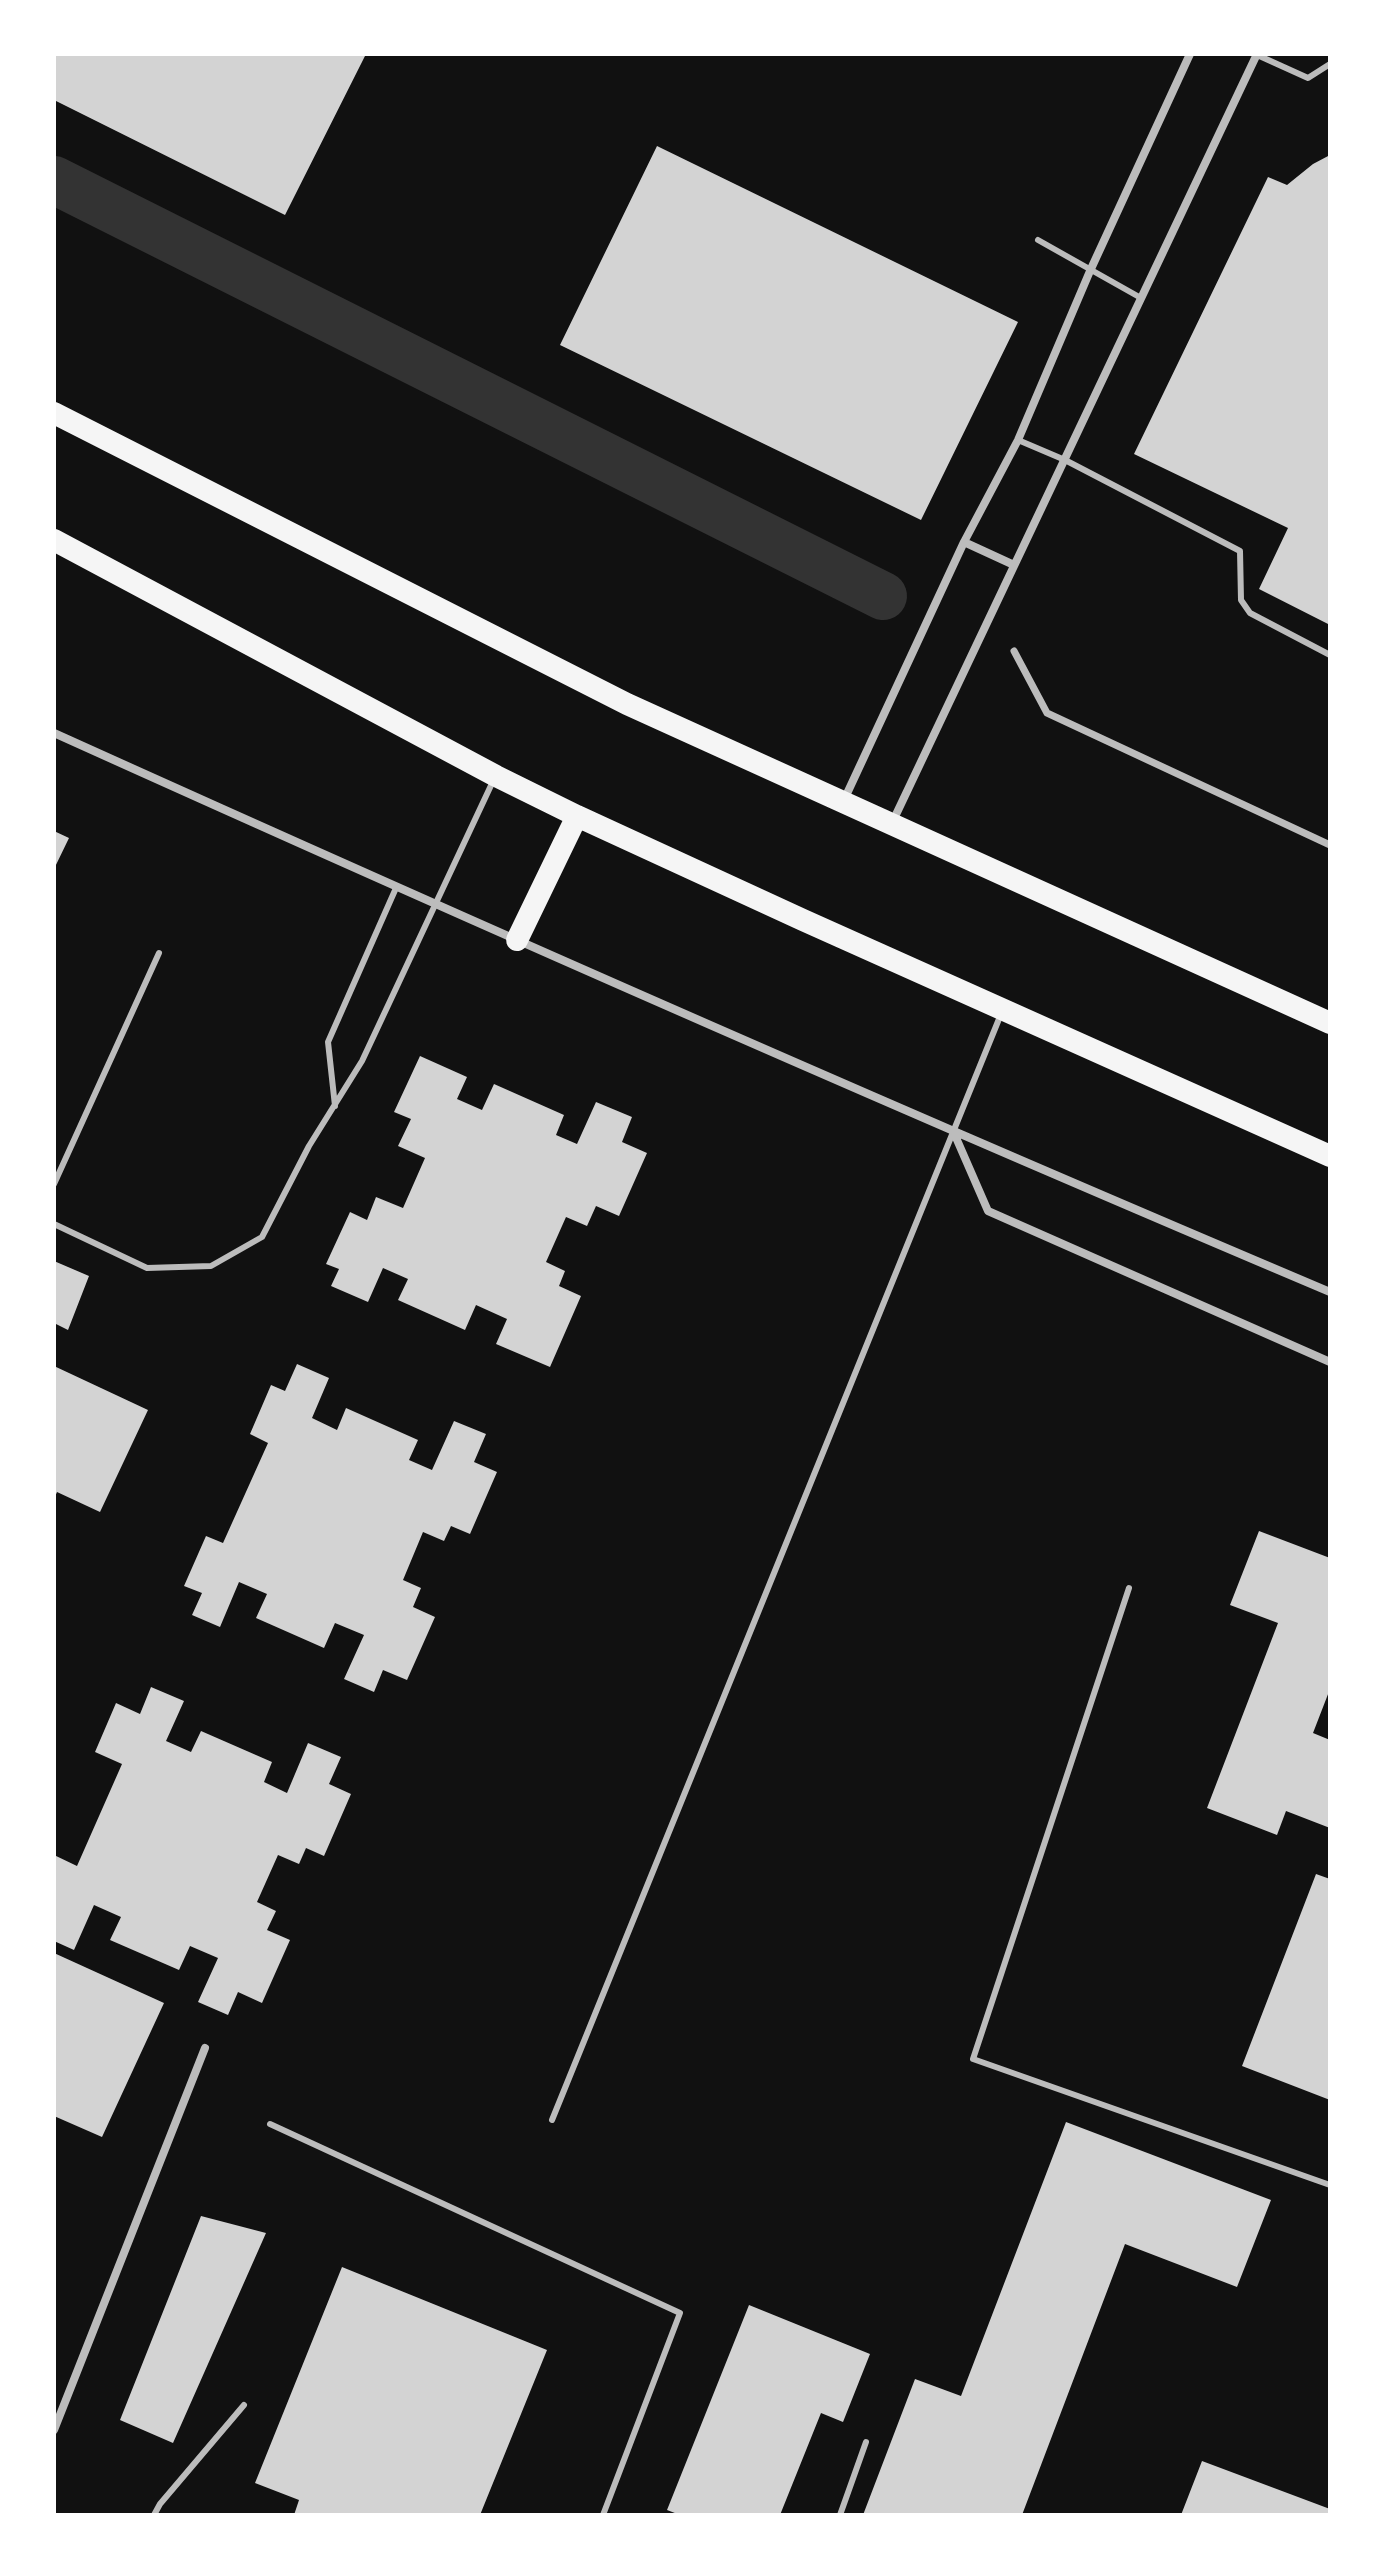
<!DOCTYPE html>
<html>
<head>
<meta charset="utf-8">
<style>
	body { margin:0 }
	#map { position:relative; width:1384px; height:2569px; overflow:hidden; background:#111; font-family:"PT Sans",sans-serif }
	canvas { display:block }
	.frame { position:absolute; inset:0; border:56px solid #fff; pointer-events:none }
</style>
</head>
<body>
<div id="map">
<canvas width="1384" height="2569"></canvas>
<div class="frame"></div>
</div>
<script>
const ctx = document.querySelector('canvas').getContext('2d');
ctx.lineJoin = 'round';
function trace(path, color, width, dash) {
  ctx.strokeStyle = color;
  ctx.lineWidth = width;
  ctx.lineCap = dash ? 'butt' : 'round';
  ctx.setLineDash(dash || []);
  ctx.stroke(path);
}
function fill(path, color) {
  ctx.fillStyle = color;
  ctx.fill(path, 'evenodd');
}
trace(new Path2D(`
	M 54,180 L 883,596`), '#333', 48);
fill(new Path2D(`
	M 54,54 L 366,54 L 285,215 L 54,100 Z
	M 657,146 L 1018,322 L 921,520 L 560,345 Z
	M 1330,155 L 1330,625 L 1259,589 L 1288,528 L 1134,454 L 1268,177 L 1287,185 L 1313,164 Z
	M 54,831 L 69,838 L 54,869 Z
	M 420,1056 L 467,1077 L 457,1099 L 482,1110 L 494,1084 L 564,1115 L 556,1135 L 577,1144 L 596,1102 L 632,1117 L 622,1142 L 647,1153 L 619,1216 L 596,1206 L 587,1226 L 566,1217 L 546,1262 L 565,1271 L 559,1286 L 581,1296 L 550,1367 L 496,1344 L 507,1319 L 476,1305 L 465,1330 L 398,1300 L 408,1279 L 383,1268 L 368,1302 L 331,1286 L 339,1269 L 326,1264 L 350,1212 L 367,1220 L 376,1197 L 403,1208 L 425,1158 L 398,1146 L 411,1119 L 394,1112 Z
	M 54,1261 L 89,1276 L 68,1330 L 54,1323 Z
	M 297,1364 L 329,1378 L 312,1418 L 337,1430 L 346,1408 L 418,1440 L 409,1460 L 432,1470 L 454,1421 L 486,1434 L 474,1462 L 497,1472 L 470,1534 L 451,1526 L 444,1541 L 423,1532 L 403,1580 L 421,1588 L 413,1607 L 435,1617 L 407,1680 L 383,1670 L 374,1692 L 344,1679 L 364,1635 L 335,1623 L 324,1648 L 256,1618 L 267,1594 L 239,1582 L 220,1627 L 192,1615 L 202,1593 L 184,1586 L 206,1536 L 223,1543 L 268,1443 L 250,1434 L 271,1385 L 285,1391 Z
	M 54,1366 L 148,1410 L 100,1512 L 57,1492 L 54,1499 Z
	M 1259,1531 L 1330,1558 L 1330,1689 L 1313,1733 L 1330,1740 L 1330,1828 L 1286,1811 L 1277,1835 L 1207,1808 L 1278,1623 L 1230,1605 Z
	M 151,1687 L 184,1701 L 166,1741 L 191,1752 L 201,1731 L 272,1762 L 264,1782 L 287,1793 L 308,1743 L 341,1757 L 329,1784 L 351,1794 L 324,1856 L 306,1848 L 299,1864 L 278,1855 L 257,1902 L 276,1911 L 267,1930 L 290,1940 L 262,2003 L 238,1992 L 228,2015 L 198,2002 L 218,1958 L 190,1946 L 179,1970 L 110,1940 L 121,1917 L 94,1905 L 74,1950 L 54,1941 L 56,1916 L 54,1915 L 54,1855 L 77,1866 L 122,1764 L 95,1752 L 116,1703 L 140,1714 Z
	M 1316,1874 L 1330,1879 L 1330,2100 L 1242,2066 Z
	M 54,1953 L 164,2003 L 102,2137 L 54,2116 Z
	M 1066,2122 L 1271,2200 L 1237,2287 L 1125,2244 L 1022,2515 L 863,2515 L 915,2379 L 961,2396 Z
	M 201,2216 L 266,2233 L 173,2443 L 120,2420 Z
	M 342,2267 L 547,2350 L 480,2515 L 294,2515 L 299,2500 L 255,2483 Z
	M 749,2305 L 870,2354 L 843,2422 L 821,2413 L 780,2515 L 680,2515 L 667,2510 Z
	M 1202,2461 L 1330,2509 L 1330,2515 L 1181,2515 Z`), '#d3d3d3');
trace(new Path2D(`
	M 1255,54 L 1308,78 L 1330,64
	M 1038,240 L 1141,298
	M 1018,440 L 1065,460 L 1240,551 L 1241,600 L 1250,613 L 1330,655
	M 335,1106 L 328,1042 L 396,888
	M 54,1184 L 159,953
	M 54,1224 L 147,1268 L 211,1266 L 262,1237 L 309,1146 L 362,1061 L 494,779
	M 1129,1588 L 973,2059 L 1330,2185
	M 552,2120 L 1001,1014
	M 270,2124 L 680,2313 L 603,2515
	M 154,2515 L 160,2504 L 244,2405
	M 840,2515 L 866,2442`), '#bcbcbc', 6);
trace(new Path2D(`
	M 1014,651 L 1047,713 L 1330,845`), '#bcbcbc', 7);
trace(new Path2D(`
	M 964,542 L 1014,565
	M 54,733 C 477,924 902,1111 1330,1292
	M 844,800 L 964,542 L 1018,440 L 1090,271 L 1190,54
	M 892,823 L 1257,54
	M 954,1133 L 988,1211 L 1330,1362
	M 54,2430 L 205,2048`), '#bcbcbc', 8);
trace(new Path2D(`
	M 54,413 L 627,704 L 1330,1023
	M 54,540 L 496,776 L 577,816 L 803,920 L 1330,1156
	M 517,940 L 577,816`), '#f5f5f5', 22);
</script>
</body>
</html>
